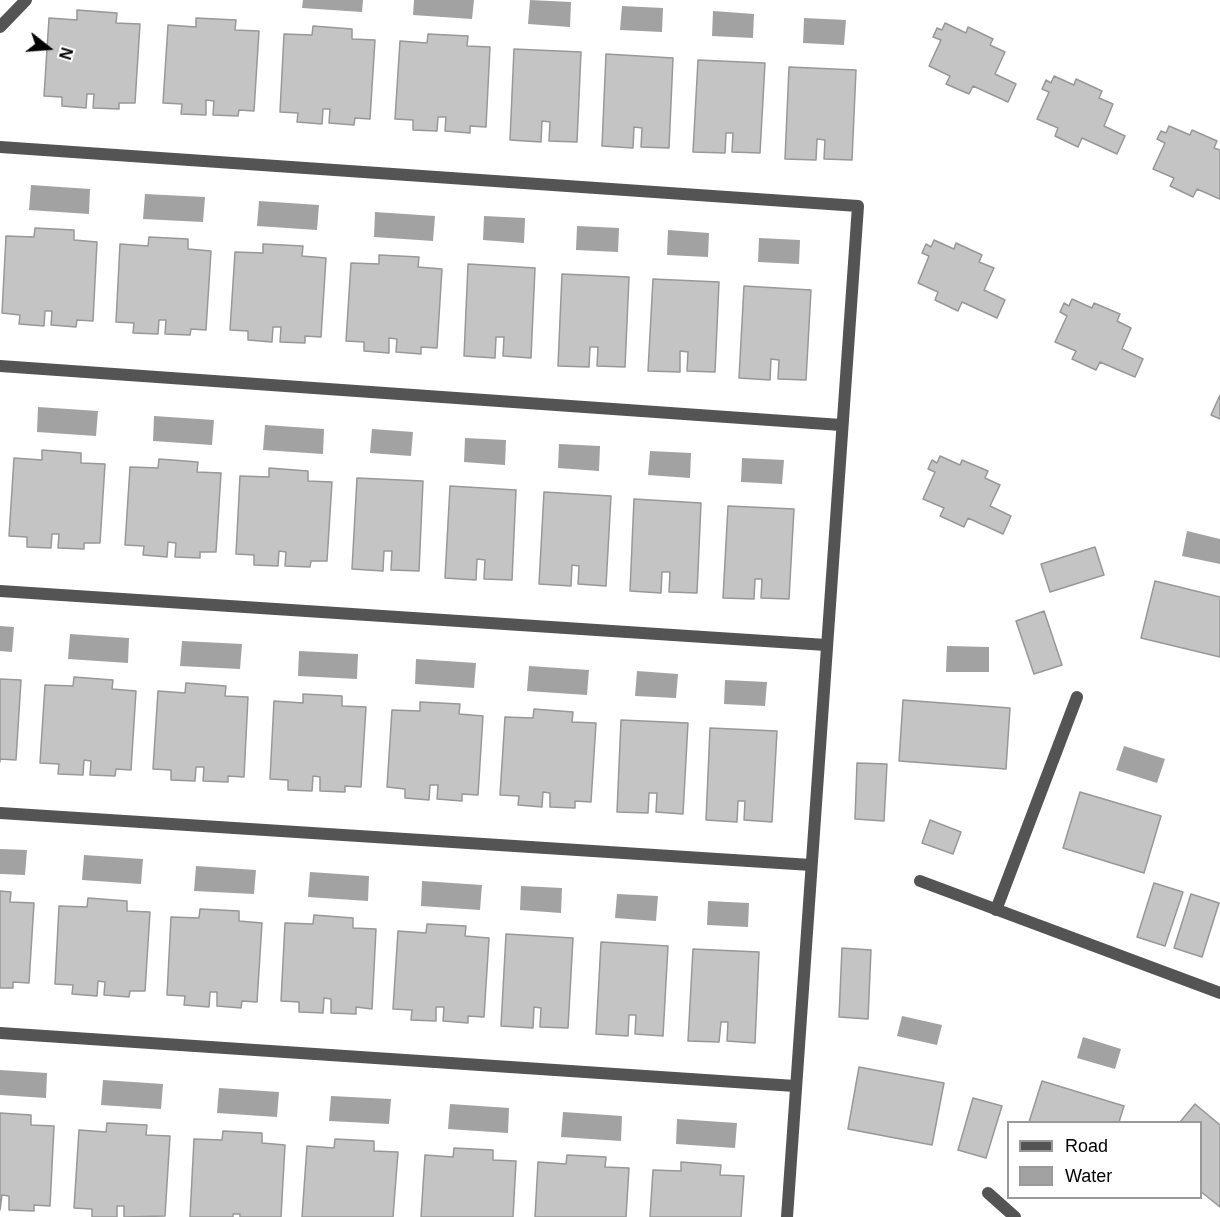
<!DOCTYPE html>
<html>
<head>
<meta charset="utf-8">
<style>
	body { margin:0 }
	#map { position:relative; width:1220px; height:1217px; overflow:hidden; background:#fff; font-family:Arial,sans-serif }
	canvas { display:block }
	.legend { position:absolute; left:1007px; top:1121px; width:195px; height:78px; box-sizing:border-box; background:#fff; border:2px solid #999; margin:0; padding:8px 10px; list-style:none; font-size:18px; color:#000 }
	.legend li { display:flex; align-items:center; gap:12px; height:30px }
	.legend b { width:30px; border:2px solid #999 }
	.north { position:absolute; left:18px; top:18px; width:60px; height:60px; -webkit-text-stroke:4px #fff; paint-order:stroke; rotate:107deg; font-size:16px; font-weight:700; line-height:24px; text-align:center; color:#000 }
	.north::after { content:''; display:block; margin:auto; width:21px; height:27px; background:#000; clip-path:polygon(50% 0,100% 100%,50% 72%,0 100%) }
</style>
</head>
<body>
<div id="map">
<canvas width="1220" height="1217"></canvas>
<ul class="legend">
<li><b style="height:8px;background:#545454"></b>Road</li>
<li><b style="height:16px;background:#a2a2a2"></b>Water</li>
</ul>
<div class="north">N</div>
</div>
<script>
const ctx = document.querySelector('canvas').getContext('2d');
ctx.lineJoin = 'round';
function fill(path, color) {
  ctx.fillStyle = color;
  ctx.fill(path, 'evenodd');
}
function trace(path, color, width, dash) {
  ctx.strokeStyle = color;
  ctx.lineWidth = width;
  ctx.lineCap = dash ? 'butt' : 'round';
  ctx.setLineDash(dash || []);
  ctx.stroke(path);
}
fill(new Path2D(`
	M 303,0 L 363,0 L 362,12 L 302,8 Z
	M 414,0 L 474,0 L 472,19 L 413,15 Z
	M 530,0 L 571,2 L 570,27 L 528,24 Z
	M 622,6 L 663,8 L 662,32 L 620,30 Z
	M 713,11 L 754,14 L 753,38 L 712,36 Z
	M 804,18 L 846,20 L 844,45 L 803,43 Z
	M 31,185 L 90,189 L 89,214 L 29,210 Z
	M 145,194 L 205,197 L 203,222 L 143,219 Z
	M 259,201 L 319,205 L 317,230 L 257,226 Z
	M 375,212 L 435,216 L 433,241 L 374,237 Z
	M 484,216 L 525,218 L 524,243 L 483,240 Z
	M 577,226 L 619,228 L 618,252 L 576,250 Z
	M 668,230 L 709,233 L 708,257 L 667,255 Z
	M 759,238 L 800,240 L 799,264 L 758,262 Z
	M 38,407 L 98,411 L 96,436 L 37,432 Z
	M 154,416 L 214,420 L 212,445 L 153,441 Z
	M 265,425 L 324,429 L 323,454 L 263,450 Z
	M 372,429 L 413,432 L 411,456 L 370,453 Z
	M 465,438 L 506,440 L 505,465 L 464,462 Z
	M 559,444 L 600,446 L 599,471 L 558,468 Z
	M 650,451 L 691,453 L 690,478 L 648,475 Z
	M 742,458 L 784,460 L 782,484 L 741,482 Z
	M 1187,531 L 1220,539 L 1220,564 L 1182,556 Z
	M 0,626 L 14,627 L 12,652 L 0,651 Z
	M 70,634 L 129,638 L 128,663 L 68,659 Z
	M 182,641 L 242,644 L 240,669 L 180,666 Z
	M 947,646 L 989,647 L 989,672 L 946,672 Z
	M 299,651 L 358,654 L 357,679 L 298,676 Z
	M 416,659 L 476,663 L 474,688 L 415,684 Z
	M 529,666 L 589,670 L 587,695 L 527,691 Z
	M 637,671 L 678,674 L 676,698 L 635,696 Z
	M 725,680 L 767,682 L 765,706 L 724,704 Z
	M 1124,746 L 1165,759 L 1157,783 L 1116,770 Z
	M 0,849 L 27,850 L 25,875 L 0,874 Z
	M 84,855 L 143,859 L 141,884 L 82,880 Z
	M 196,866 L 256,870 L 254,894 L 194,891 Z
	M 310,872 L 369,876 L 368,901 L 308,897 Z
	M 422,881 L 482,885 L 480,910 L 421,906 Z
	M 521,886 L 562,888 L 561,913 L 520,910 Z
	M 617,894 L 658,896 L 656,921 L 615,918 Z
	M 708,901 L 749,903 L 748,927 L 707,925 Z
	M 902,1016 L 942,1025 L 937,1045 L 897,1036 Z
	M 1083,1037 L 1121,1049 L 1115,1069 L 1077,1058 Z
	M 0,1070 L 47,1073 L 46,1098 L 0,1095 Z
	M 103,1080 L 163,1084 L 161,1109 L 101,1105 Z
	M 219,1088 L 279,1092 L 277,1117 L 217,1113 Z
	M 331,1096 L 391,1099 L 389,1124 L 329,1121 Z
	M 450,1104 L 509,1108 L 508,1133 L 448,1129 Z
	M 563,1112 L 622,1116 L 621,1141 L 561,1137 Z
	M 677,1119 L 737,1123 L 735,1148 L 676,1144 Z`), '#a2a2a2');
const building = new Path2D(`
	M 77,10 L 117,13 L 116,23 L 140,24 L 135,103 L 119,103 L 119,109 L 93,108 L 94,94 L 87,94 L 86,108 L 62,106 L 62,97 L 44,96 L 49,18 L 77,20 Z
	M 196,18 L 236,20 L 235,30 L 259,31 L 254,111 L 239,110 L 238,116 L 213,115 L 214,101 L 206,100 L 206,115 L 181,114 L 182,104 L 163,103 L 168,25 L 196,27 Z
	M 945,23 L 966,33 L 968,27 L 993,39 L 990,45 L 1005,52 L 995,74 L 1016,84 L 1008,102 L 973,86 L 969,94 L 946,84 L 950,76 L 929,66 L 941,40 L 933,37 L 937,28 L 942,30 Z
	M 313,26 L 352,29 L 352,39 L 375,40 L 370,119 L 355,118 L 354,125 L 329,123 L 330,109 L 323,109 L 322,124 L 297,122 L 298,113 L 280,112 L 284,34 L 312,35 Z
	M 428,34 L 468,36 L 467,46 L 490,47 L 486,127 L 470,126 L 470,133 L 445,131 L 446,117 L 438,117 L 437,131 L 413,130 L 413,120 L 395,119 L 400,41 L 427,43 Z
	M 514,49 L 581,52 L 577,142 L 549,141 L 550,122 L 542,121 L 541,142 L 510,140 Z
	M 606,54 L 673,58 L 669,148 L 641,147 L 642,128 L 634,127 L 633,148 L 602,146 Z
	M 698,60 L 765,63 L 760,153 L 732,152 L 733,133 L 726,133 L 725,153 L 693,152 Z
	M 789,67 L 856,70 L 852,160 L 824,159 L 825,140 L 817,139 L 816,160 L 785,159 Z
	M 1054,76 L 1074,85 L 1076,79 L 1102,91 L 1099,98 L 1113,104 L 1104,126 L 1125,136 L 1117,154 L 1082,138 L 1078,147 L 1055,136 L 1058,128 L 1037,119 L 1049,92 L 1042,89 L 1046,80 L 1051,83 Z
	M 1169,126 L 1190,135 L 1192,130 L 1217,141 L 1214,148 L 1220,150 L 1220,199 L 1197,189 L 1193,197 L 1170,186 L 1174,178 L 1153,169 L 1165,143 L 1157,139 L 1161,131 L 1166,133 Z
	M 35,228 L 74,230 L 74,240 L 97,242 L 93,321 L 77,320 L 76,327 L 51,325 L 52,311 L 45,311 L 44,326 L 19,324 L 20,315 L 2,313 L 6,236 L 34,237 Z
	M 149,237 L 188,239 L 188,249 L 211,251 L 206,330 L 191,329 L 190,335 L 165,334 L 166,320 L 159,320 L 158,334 L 133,333 L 134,323 L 116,322 L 120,244 L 148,246 Z
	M 934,240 L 954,249 L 956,243 L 982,255 L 979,262 L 994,268 L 984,290 L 1005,300 L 997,318 L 962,302 L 958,311 L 935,300 L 938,292 L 918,283 L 929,256 L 922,253 L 926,244 L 931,247 Z
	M 263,244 L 303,246 L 302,256 L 326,258 L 321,337 L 305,336 L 305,343 L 280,342 L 281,327 L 273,327 L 272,342 L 248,340 L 248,331 L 230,330 L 235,252 L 263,253 Z
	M 379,255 L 419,257 L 418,267 L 442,269 L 437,348 L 421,347 L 421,354 L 396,352 L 397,339 L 389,338 L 389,353 L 364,351 L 364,342 L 346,341 L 351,263 L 379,264 Z
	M 468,264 L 535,268 L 531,358 L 503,356 L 504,337 L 496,337 L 495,358 L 464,356 Z
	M 562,274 L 629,277 L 625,367 L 597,366 L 598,347 L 590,347 L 589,367 L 558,366 Z
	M 653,279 L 719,282 L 715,372 L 687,371 L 688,352 L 680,351 L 680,372 L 648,371 Z
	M 744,286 L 811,290 L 806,380 L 778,379 L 779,360 L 771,359 L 770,380 L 739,378 Z
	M 1072,299 L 1092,308 L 1094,303 L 1120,314 L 1117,321 L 1131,328 L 1122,349 L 1143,359 L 1135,377 L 1100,362 L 1096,370 L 1072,359 L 1076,351 L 1055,342 L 1067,316 L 1060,312 L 1064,303 L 1069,306 Z
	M 1220,395 L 1220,419 L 1211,415 Z
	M 42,450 L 81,453 L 81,463 L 105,464 L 100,543 L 84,543 L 84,549 L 58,548 L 59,534 L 52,534 L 51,548 L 27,547 L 27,537 L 9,536 L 14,458 L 42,460 Z
	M 940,456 L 960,465 L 962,460 L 988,471 L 985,478 L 1000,485 L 990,506 L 1011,516 L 1003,534 L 968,518 L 964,527 L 940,516 L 944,508 L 923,499 L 935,472 L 928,469 L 932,460 L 937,463 Z
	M 159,459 L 198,462 L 197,472 L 221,473 L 216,552 L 200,552 L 200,558 L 175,557 L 176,543 L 168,542 L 167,557 L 143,555 L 144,546 L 125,545 L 130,467 L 158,468 Z
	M 269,468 L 308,471 L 308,481 L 332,482 L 327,561 L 311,561 L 310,567 L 285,566 L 286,552 L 279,551 L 278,566 L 254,565 L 254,555 L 236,554 L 240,476 L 269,477 Z
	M 357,478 L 423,481 L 419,571 L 391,570 L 392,551 L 384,551 L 383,571 L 352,569 Z
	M 450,486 L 516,490 L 512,580 L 484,579 L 485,560 L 477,559 L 476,580 L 445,578 Z
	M 544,492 L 611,496 L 606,586 L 578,584 L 579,566 L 572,565 L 571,586 L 539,584 Z
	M 634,499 L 701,503 L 697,593 L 669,592 L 670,572 L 662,572 L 661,593 L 630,591 Z
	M 728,506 L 794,509 L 789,599 L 761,598 L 762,579 L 755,579 L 754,599 L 723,598 Z
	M 1095,547 L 1104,575 L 1050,592 L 1041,564 Z
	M 1155,581 L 1220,597 L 1220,657 L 1141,638 Z
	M 1044,611 L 1062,665 L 1034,674 L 1016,621 Z
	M 74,677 L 113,680 L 112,689 L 136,691 L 131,770 L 116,769 L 115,776 L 90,775 L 91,761 L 84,760 L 83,775 L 58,774 L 59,764 L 40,763 L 45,685 L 73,686 Z
	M 0,679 L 21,680 L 16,760 L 0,759 L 0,762 Z
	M 186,683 L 226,686 L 225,696 L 248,697 L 244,777 L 228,776 L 228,782 L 203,781 L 204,767 L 196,767 L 195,781 L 171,780 L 171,770 L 153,769 L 158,691 L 185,693 Z
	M 303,694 L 342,696 L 342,706 L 366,707 L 361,787 L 345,786 L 345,792 L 320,791 L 320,777 L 313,776 L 312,791 L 288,790 L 288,780 L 270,779 L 274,701 L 303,703 Z
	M 903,700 L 1010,708 L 1006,769 L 899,761 Z
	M 420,702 L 460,704 L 459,714 L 483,716 L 478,795 L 462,794 L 462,801 L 437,799 L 438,785 L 430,785 L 429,800 L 405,798 L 405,789 L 387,787 L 392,710 L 420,711 Z
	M 534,709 L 573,712 L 572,722 L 596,723 L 591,802 L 575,801 L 575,808 L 550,807 L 550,793 L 543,792 L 542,807 L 518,805 L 519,796 L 500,795 L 505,717 L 533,718 Z
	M 621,720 L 688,723 L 683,814 L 656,812 L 657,793 L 649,793 L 648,813 L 617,812 Z
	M 710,728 L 777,731 L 772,822 L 744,820 L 745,801 L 738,801 L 737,822 L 706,820 Z
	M 857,763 L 887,764 L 884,821 L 855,819 Z
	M 1080,792 L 1161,816 L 1144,873 L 1063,848 Z
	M 930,820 L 961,832 L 953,854 L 922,843 Z
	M 1154,883 L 1183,892 L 1165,946 L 1137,937 Z
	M 0,891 L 11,892 L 10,902 L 34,903 L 29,983 L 13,982 L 13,988 L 0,988 Z
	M 1191,894 L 1219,903 L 1202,957 L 1174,948 Z
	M 88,898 L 127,901 L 127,911 L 150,912 L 145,991 L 130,991 L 129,997 L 104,995 L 105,982 L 98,981 L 97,996 L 72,994 L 73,985 L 55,984 L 59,906 L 87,907 Z
	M 200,909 L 239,911 L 239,921 L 262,923 L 257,1002 L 242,1001 L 241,1008 L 217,1006 L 217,992 L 210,992 L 209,1007 L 184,1005 L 185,996 L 167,995 L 171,917 L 199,918 Z
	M 314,915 L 353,918 L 353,928 L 376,929 L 372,1009 L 356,1007 L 356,1014 L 331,1013 L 331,999 L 324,998 L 323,1013 L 299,1012 L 299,1002 L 281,1001 L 285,923 L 313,924 Z
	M 427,924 L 466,926 L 465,936 L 489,938 L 484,1017 L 468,1016 L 468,1023 L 443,1021 L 444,1007 L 436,1007 L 436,1021 L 411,1020 L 412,1010 L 393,1009 L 398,931 L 426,933 Z
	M 506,934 L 573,938 L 568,1028 L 540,1027 L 541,1008 L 534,1007 L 533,1028 L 501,1026 Z
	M 601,942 L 668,946 L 663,1036 L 635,1034 L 636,1015 L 629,1015 L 628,1036 L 596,1034 Z
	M 842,948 L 871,950 L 868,1019 L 839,1017 Z
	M 693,949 L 759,952 L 755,1043 L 727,1041 L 728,1022 L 721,1022 L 719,1042 L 688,1041 Z
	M 859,1067 L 944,1083 L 932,1145 L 848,1129 Z
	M 1042,1081 L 1124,1106 L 1119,1122 L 1029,1122 Z
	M 973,1098 L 1002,1106 L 986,1158 L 958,1150 Z
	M 1195,1104 L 1220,1125 L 1220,1207 L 1200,1191 L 1200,1122 L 1180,1122 Z
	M 0,1113 L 31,1115 L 31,1125 L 54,1126 L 50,1206 L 34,1205 L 34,1211 L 9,1210 L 9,1196 L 2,1195 L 0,1210 Z
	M 107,1123 L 147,1125 L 146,1135 L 170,1136 L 165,1216 L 124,1217 L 124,1206 L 117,1206 L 117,1217 L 92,1217 L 92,1209 L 74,1208 L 79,1130 L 106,1132 Z
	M 223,1131 L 262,1133 L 262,1143 L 285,1145 L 281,1217 L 240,1217 L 240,1214 L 233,1214 L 233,1217 L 190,1217 L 194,1139 L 222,1140 Z
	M 335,1139 L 374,1141 L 374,1151 L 398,1152 L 393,1217 L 302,1217 L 307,1146 L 334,1148 Z
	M 454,1148 L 493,1150 L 493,1160 L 516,1161 L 513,1217 L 421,1217 L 425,1155 L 453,1157 Z
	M 567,1155 L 606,1157 L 605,1167 L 629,1168 L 626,1217 L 535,1217 L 538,1162 L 566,1164 Z
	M 681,1162 L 721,1165 L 720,1175 L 744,1176 L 741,1217 L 650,1217 L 653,1170 L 681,1171 Z`);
fill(building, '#c4c4c4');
trace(building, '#989898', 1.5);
trace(new Path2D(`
	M 0,27 L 26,0
	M 0,147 L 858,206 L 787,1217
	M 0,366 L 841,425
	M 0,591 L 826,645
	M 0,813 L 811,865
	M 920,881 L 1220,993
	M 996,910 L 1077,697
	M 0,1033 L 795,1086
	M 988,1193 L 1015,1217`), '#545454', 12);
</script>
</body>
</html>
